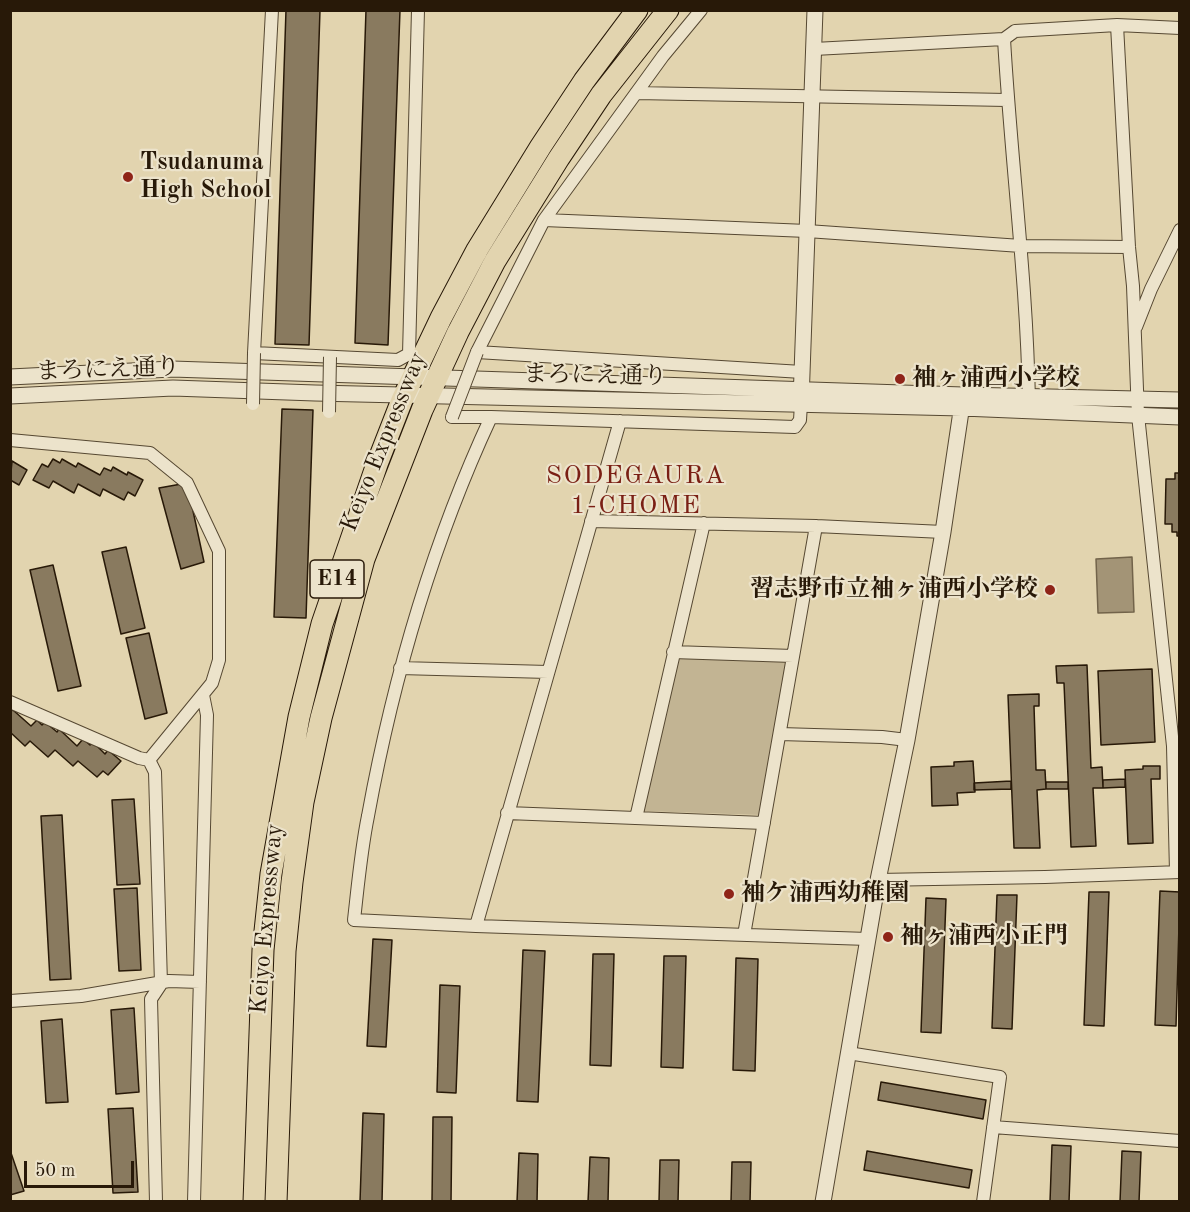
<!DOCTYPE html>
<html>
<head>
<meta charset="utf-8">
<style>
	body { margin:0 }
	#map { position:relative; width:1190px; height:1212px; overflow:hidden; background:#e2d4af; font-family:"Old Standard TT",serif }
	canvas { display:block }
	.frame { position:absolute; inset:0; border:12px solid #281908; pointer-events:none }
	.scale { position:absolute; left:24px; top:1161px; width:110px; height:27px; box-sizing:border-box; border:3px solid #281908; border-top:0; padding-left:8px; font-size:18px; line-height:21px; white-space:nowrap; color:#281908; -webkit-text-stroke:4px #ece3cb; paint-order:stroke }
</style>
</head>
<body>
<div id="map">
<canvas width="1190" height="1212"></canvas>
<div class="frame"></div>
<div class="scale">50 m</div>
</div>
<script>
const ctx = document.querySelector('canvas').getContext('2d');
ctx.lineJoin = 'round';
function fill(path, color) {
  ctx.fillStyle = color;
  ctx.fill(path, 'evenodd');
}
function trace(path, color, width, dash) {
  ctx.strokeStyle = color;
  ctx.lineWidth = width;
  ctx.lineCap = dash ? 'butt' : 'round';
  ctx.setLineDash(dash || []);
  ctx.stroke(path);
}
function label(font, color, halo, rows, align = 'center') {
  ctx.font = font + ' "Old Standard TT","Noto Serif JP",serif';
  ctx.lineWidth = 4.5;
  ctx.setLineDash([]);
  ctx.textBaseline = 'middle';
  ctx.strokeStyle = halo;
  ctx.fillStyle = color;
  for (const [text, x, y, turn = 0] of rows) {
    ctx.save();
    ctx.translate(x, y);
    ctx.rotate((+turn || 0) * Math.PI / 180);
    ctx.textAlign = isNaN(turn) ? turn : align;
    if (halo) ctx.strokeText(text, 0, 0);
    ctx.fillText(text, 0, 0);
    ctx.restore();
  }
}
fill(new Path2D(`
	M 678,656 L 786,661 L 760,815 L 642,811 Z`), '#c2b493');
const water = new Path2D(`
	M 1132,557 L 1134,612 L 1098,613 L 1096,559 Z`);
fill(water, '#a39476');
trace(water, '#72634a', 1.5);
const building = new Path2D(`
	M 286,10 L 320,10 L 309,345 L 275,344 Z
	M 366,10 L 400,10 L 388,345 L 355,343 Z
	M 282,409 L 313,410 L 306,618 L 274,617 Z
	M 53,459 L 60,463 L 62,459 L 76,467 L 78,463 L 100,475 L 104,468 L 111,471 L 113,467 L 127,475 L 128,472 L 143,480 L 135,496 L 128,492 L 124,500 L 103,489 L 100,496 L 78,484 L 74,493 L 53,481 L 49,488 L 33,480 L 42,464 L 48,467 Z
	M 12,461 L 27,470 L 19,485 L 12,481 L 10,483 Z
	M 1175,473 L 1180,473 L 1180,536 L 1177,536 L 1177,532 L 1172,532 L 1172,524 L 1165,524 L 1166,479 L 1175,479 Z
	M 187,483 L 204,562 L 181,569 L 159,488 Z
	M 126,547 L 145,628 L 121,634 L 102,552 Z
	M 53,565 L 81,686 L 58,691 L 30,570 Z
	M 149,633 L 167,713 L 145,719 L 126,638 Z
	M 1087,665 L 1091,768 L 1102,767 L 1103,788 L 1093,788 L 1096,846 L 1071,847 L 1064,683 L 1057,683 L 1056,666 Z
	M 1152,669 L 1155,742 L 1101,745 L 1098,671 Z
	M 1039,694 L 1039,706 L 1034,706 L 1036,770 L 1045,770 L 1046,789 L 1037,790 L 1040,848 L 1014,848 L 1008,695 Z
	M 13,710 L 31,726 L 37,720 L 42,725 L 45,722 L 57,732 L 59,729 L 77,746 L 83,739 L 90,745 L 93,742 L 105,754 L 108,750 L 121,761 L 108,775 L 103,771 L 97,777 L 78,761 L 73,766 L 55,750 L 48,757 L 30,741 L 25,746 L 10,732 L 10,712 Z
	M 973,761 L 975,792 L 957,793 L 958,805 L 932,806 L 931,767 L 954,766 L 954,762 Z
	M 1143,766 L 1160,766 L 1160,779 L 1151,779 L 1153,843 L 1128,844 L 1125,770 L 1143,769 Z
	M 1125,779 L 1125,787 L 1103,788 L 1103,780 Z
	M 1011,781 L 1011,789 L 974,790 L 974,783 Z
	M 1046,782 L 1068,782 L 1068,789 L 1046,789 Z
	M 134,799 L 140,884 L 117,885 L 112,800 Z
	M 62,815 L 71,979 L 50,980 L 41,816 Z
	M 137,888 L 141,970 L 119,971 L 114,889 Z
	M 1160,891 L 1180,892 L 1176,1026 L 1155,1025 Z
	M 1089,892 L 1109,892 L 1104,1026 L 1084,1025 Z
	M 997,895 L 1017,895 L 1012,1029 L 992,1028 Z
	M 926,898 L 946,899 L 941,1033 L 921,1032 Z
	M 373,939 L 392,940 L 386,1047 L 367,1046 Z
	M 523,950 L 545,951 L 538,1102 L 517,1101 Z
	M 593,954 L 614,954 L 611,1066 L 590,1065 Z
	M 664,956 L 686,956 L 683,1068 L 661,1067 Z
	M 736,958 L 758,959 L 755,1071 L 733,1070 Z
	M 440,985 L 460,986 L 456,1093 L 437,1092 Z
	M 134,1008 L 139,1092 L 116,1094 L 111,1010 Z
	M 62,1019 L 68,1102 L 46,1103 L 41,1021 Z
	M 881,1082 L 986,1100 L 983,1119 L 878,1100 Z
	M 133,1108 L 138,1192 L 113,1193 L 108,1109 Z
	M 363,1113 L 384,1114 L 382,1202 L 360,1202 Z
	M 433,1117 L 452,1117 L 451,1202 L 432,1202 Z
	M 1052,1145 L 1071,1146 L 1069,1202 L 1050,1202 Z
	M 10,1150 L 24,1191 L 10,1195 Z
	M 867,1151 L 972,1170 L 969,1188 L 864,1170 Z
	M 1122,1151 L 1141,1152 L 1139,1202 L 1120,1202 Z
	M 519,1153 L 538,1154 L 537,1202 L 517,1202 Z
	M 590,1157 L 609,1158 L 608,1202 L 588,1202 Z
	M 660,1160 L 679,1160 L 678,1202 L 659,1202 Z
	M 732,1162 L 751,1162 L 750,1202 L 731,1202 Z`);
fill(building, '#897a5f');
trace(building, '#281908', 1.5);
const minor = new Path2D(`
	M 272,10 L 254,353 L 398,360 L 409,354 L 418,10
	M 701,10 L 663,56 L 544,220 L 477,352 L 802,372
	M 1117,25 L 1129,247 L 1133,286 L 1138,415 L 1173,746 L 1176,872
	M 1004,39 C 1011,161 1027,281 1029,403
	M 814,49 L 1004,39 L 1015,31 L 1117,25 L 1180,28
	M 636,93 L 1007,100
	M 544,220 L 807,231 L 1021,246 L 1129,247
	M 1136,327 L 1151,289 L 1180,230
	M 801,404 L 800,420 L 795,427 L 491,417 C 432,544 393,679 368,816 C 361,850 358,885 354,920 L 476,926 L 868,939
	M 452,417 L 491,417
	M 10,440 L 150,453 L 187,483 L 219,551 L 219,660 L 212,683 L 149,760
	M 591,521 L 816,526 L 943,532
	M 673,652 L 793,656
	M 400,668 L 548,672
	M 10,702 L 139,758 L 149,760 L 155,772 L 161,984 L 151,999 L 156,1202
	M 780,734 L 882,737 L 907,740
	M 507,813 L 764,823
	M 636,818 L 704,523
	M 878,880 L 1045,877 L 1180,872
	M 476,926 L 620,421
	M 744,935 L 816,526
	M 10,1001 L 81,996 L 169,981 L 200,982
	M 848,1053 L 1000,1077 L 983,1202
	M 993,1127 L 1180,1141
	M 194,1202 L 207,715 L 203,695`);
const tertiary = new Path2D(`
	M 10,377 L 172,369 L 963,395 L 1180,400
	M 10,396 L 173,388 L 315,393 L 962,408 L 1180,417
	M 801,401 L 815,10
	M 823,1202 L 878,880 L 907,740 L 943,532 L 963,398`);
const motorway = new Path2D(`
	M 254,1202 L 263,950 L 271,874 L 299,717 L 322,624 L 377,464 L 402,400 L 441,318 L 477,250 L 541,146 L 584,81 L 637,10
	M 276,1202 L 285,951 L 292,882 L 303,802 L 321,718 L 364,559 L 422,410 L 458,332 L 495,261 L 559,158 L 601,95 L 668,10`);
trace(minor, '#564832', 14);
trace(tertiary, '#564832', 17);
trace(motorway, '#281908', 23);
trace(minor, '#ece3cb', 12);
trace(tertiary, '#ece3cb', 15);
trace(motorway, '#e2d4af', 21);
const minorBridge = new Path2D(`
	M 253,404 L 254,353
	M 329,412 L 330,357
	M 452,417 L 477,352`);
trace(minorBridge, '#564832', 14, []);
trace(minorBridge, '#ece3cb', 12);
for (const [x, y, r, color] of [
	[128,177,6,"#8f2418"],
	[900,379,6,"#8f2418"],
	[1050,590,6,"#8f2418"],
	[729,894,6,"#8f2418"],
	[888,937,6,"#8f2418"]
]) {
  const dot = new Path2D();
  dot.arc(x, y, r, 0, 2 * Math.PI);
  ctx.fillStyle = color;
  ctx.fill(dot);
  trace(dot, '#ece3cb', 2);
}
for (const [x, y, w] of [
	[337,579,54]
]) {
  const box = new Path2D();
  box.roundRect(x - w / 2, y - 19, w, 38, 4.5);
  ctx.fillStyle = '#ece3cb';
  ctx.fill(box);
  trace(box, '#281908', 1.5);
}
label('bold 22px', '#281908', null, [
	["E14",337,579]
]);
label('bold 24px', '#281908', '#ece3cb', [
	["Tsudanuma",140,163],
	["High School",140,191],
	["袖ヶ浦西小学校",912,379],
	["習志野市立袖ヶ浦西小学校",1038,590,"right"],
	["袖ケ浦西幼稚園",741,894],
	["袖ヶ浦西小正門",900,937]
], 'left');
label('24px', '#281908', '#ece3cb', [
	["まろにえ通り",108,370,-2],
	["まろにえ通り",595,376,1],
	["Keiyo Expressway",384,442,-68],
	["Keiyo Expressway",267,919,-85]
]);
ctx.letterSpacing = '1.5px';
label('26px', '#7a1f14', '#ece3cb', [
	["SODEGAURA",636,476],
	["1-CHOME",636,506]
]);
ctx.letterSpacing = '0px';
</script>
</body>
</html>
